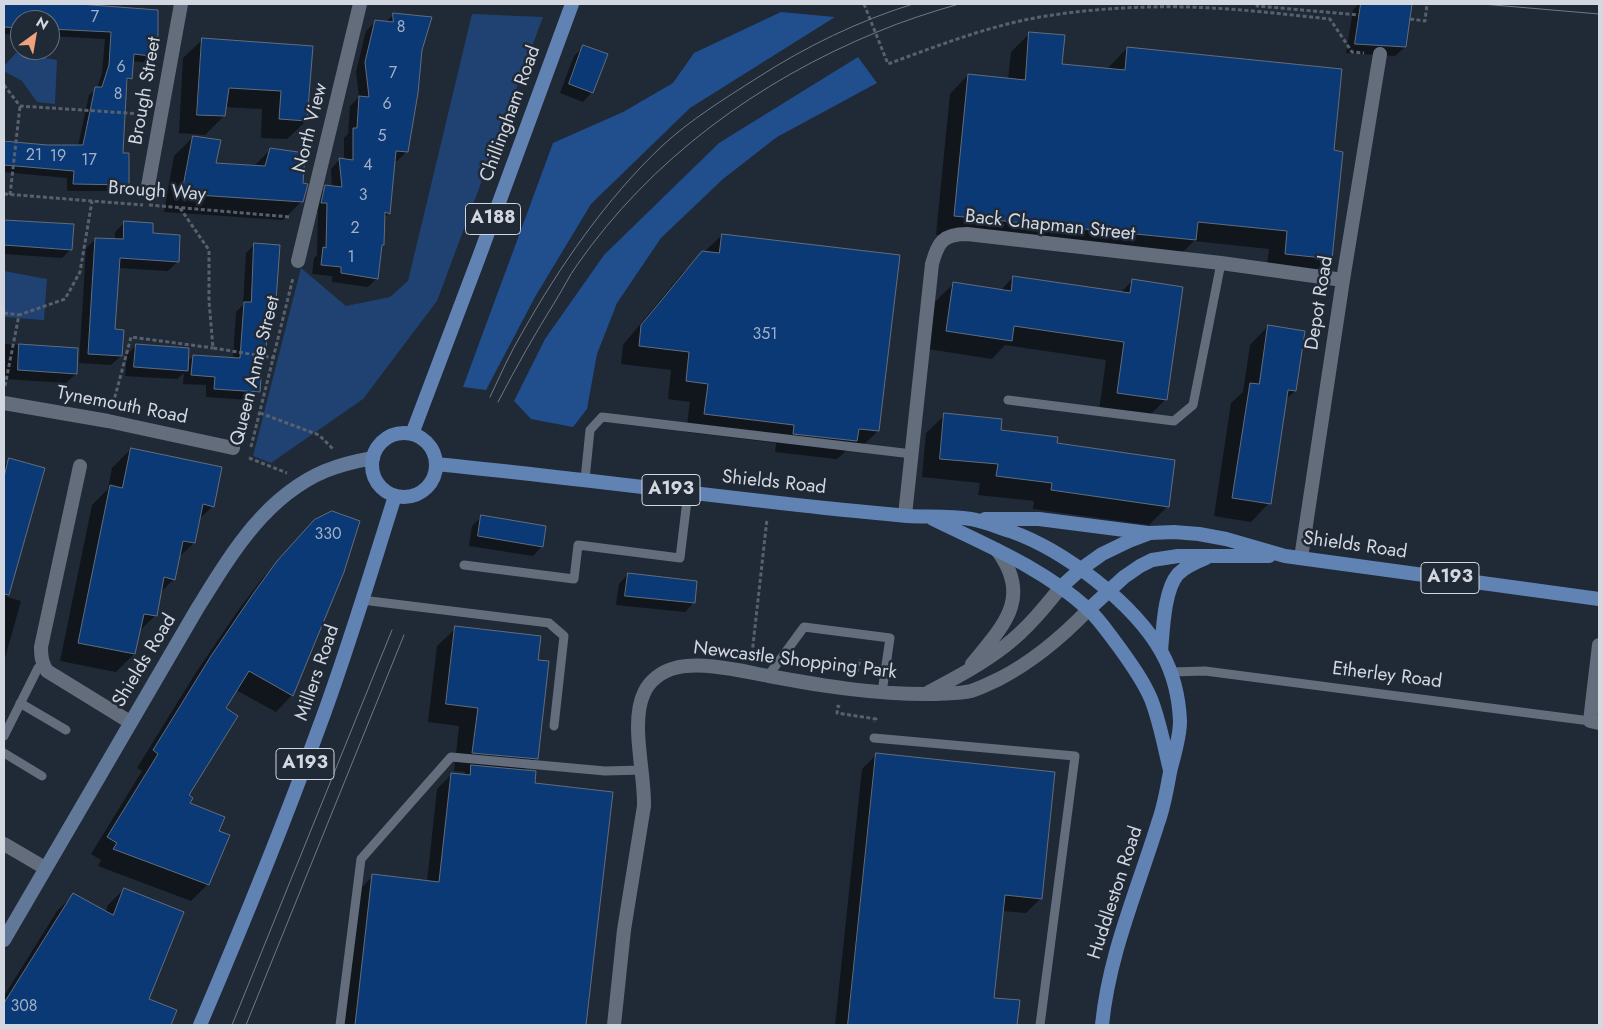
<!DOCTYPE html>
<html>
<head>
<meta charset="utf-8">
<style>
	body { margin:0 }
	#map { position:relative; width:1603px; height:1029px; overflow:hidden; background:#202936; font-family:Jost,sans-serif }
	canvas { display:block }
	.frame { position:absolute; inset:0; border:5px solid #d2d7e0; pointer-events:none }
	.north { position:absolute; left:10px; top:10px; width:50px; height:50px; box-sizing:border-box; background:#202936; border:1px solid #676f7a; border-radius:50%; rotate:32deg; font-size:14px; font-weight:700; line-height:20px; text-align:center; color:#d2d7e0 }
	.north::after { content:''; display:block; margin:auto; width:18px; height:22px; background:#f0a27a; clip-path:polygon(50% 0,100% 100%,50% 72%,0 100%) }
</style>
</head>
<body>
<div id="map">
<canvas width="1603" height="1029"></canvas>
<div class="frame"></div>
<div class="north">N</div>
</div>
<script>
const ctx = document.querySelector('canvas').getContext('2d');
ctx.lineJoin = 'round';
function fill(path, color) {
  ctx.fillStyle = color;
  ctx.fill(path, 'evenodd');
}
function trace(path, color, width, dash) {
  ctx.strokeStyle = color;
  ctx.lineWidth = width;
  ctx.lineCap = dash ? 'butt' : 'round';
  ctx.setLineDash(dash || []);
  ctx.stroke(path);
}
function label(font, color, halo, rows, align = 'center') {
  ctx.font = font + ' Jost,sans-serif';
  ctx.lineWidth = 5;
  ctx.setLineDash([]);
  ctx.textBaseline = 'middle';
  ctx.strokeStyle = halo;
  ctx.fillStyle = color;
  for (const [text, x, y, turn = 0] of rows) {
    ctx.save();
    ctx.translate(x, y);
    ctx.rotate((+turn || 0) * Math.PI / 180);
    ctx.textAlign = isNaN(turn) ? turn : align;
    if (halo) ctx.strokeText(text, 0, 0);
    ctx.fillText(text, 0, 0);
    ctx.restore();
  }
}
fill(new Path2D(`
	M 472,14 L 543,17 L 437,301 L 363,399 L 271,463 L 253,456 L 301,268 L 346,306 L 390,297 L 408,281 Z
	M 16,53 L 57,60 L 55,104 L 37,102 L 22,81 L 4,71 L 4,66 Z
	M 4,271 L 47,279 L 44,320 L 4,317 Z`), '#204273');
fill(new Path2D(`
	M 781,12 L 835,17 L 690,108 L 591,204 L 535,297 L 486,390 L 463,387 L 553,143 L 623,112 L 673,83 L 694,53 Z
	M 858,57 L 877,83 L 777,137 L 723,179 L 661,238 L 617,303 L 597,354 L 587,409 L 573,427 L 531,419 L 514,401 L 545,339 L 604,255 L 719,143 Z`), '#214e8d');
fill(new Path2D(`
	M 4,4 L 111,7 L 157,56 L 150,63 L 132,61 L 131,78 L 125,83 L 121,154 L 128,184 L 121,191 L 67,191 L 67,178 L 4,172 L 4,140 L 8,140 L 8,142 L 47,146 L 78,146 L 89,95 L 97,89 L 102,73 L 105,39 L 50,36 L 50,20 L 20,20 L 20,35 L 4,34 Z
	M 1359,4 L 1410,5 L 1405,47 L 1395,56 L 1346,53 L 1353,10 Z
	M 394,14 L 421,50 L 417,93 L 406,152 L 397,161 L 394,161 L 389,213 L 384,218 L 383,245 L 380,248 L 377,278 L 368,287 L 332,282 L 332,276 L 312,274 L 314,258 L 317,255 L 318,212 L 312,212 L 316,196 L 326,187 L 332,187 L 331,169 L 340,159 L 344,160 L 344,138 L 348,134 L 350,106 L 359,97 L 356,72 L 366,31 L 375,22 L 385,23 Z
	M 1030,33 L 1060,65 L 1108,69 L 1109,67 L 1127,48 L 1333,152 L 1331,258 L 1313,277 L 1266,272 L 1269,249 L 1194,241 L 1177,258 L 936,235 L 950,94 L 968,75 L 1008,80 L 1011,52 Z
	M 202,40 L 311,47 L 306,121 L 287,139 L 261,138 L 262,109 L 225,107 L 224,116 L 205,135 L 179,133 L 183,58 Z
	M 584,47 L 592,92 L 583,102 L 560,93 L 574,56 Z
	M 193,137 L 215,164 L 254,166 L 271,149 L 302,201 L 283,220 L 164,212 L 174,156 Z
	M 4,221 L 73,226 L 71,249 L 62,258 L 4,254 Z
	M 125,222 L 151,234 L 179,236 L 177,262 L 168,271 L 118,268 L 114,330 L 121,356 L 111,365 L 79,363 L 86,248 L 96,239 L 115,240 L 115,232 Z
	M 722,235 L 878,431 L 859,449 L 849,448 L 837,459 L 775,452 L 776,443 L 686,432 L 690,402 L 668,399 L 671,370 L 621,364 L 623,345 L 683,272 Z
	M 255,244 L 275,300 L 267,308 L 264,349 L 261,353 L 259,391 L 250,400 L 206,397 L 206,385 L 183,384 L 184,373 L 177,379 L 125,376 L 127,355 L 136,345 L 187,362 L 193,356 L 233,358 L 236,312 L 243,305 L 246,253 Z
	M 1013,277 L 1120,293 L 1133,280 L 1165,400 L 1147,418 L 1099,411 L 1106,360 L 1005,345 L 992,359 L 928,349 L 935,302 L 953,284 L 1000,291 Z
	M 1268,326 L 1295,391 L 1285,400 L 1269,503 L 1251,522 L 1214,516 L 1231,403 L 1243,392 L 1250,345 Z
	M 4,344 L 77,349 L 76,374 L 66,383 L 4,379 Z
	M 945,415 L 1000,431 L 1056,444 L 1168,506 L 1149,525 L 1033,509 L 1034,501 L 978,495 L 980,483 L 922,477 L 926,433 Z
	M 131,449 L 213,506 L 198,520 L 194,543 L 178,558 L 174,579 L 160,593 L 156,615 L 138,632 L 134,654 L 116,672 L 60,661 L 92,505 L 108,489 L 112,468 Z
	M 10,460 L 43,469 L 7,597 L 21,601 L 4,662 L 4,465 Z
	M 482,516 L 542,546 L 533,556 L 469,546 L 472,526 Z
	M 298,539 L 292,695 L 276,712 L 236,690 L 224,709 L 187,795 L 188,804 L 218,832 L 208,884 L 191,901 L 98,866 L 101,860 L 91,854 L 142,771 L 137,768 L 195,674 L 237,612 L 261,580 Z
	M 628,574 L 694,602 L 685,612 L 616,605 L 619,584 Z
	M 456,628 L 537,661 L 536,758 L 523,771 L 534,784 L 611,793 L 585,1025 L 343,1025 L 359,890 L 373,876 L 427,882 L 437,789 L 452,774 L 462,776 L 466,772 L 454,771 L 459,726 L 428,722 L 437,646 Z
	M 877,754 L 1041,898 L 1026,913 L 1002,911 L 992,999 L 1018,1002 L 1016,1025 L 835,1025 L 862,769 Z
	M 124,889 L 147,999 L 176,1011 L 170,1025 L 4,1025 L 4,996 L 57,911 L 73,895 L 105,913 L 108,905 Z`), '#0007');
const building = new Path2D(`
	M 4,4 L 79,4 L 158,10 L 158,57 L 134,54 L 132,79 L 127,78 L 123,153 L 129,153 L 129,185 L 73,184 L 74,171 L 4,165 L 4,141 L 47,145 L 83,145 L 95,87 L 102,87 L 109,65 L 111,32 L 50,29 L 50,20 L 20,20 L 20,28 L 4,27 Z
	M 1361,4 L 1412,4 L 1406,47 L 1355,44 Z
	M 393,13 L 432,17 L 422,50 L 418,93 L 408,152 L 396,151 L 390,214 L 385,212 L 384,245 L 382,245 L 378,279 L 341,273 L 341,267 L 321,265 L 323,247 L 326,248 L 327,203 L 321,203 L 325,185 L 342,187 L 339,158 L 353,160 L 353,128 L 357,128 L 359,96 L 369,97 L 365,62 L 375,20 L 393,22 Z
	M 1029,32 L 1065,35 L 1062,64 L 1125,70 L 1127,47 L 1342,69 L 1334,150 L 1343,152 L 1332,259 L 1285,254 L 1287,231 L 1198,222 L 1196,240 L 954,216 L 968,74 L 1025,80 Z
	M 202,38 L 313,46 L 307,121 L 279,119 L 281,91 L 229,88 L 225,116 L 197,115 Z
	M 583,45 L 608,54 L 593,93 L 569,84 Z
	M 193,136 L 221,140 L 216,163 L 265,166 L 270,148 L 305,153 L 303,183 L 308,184 L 303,202 L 182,194 Z
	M 4,220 L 74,224 L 72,250 L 4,245 Z
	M 124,221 L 153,223 L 153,233 L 180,235 L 179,262 L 120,258 L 115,329 L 124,330 L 122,356 L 88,354 L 95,238 L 123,239 Z
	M 722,234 L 900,255 L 879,431 L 859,429 L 857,441 L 793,434 L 794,425 L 704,414 L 708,384 L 686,381 L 689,352 L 639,346 L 641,325 L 702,251 L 719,253 Z
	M 254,243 L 280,245 L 276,301 L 269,300 L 266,350 L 263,350 L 260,392 L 214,389 L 215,377 L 191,375 L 193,355 L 240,358 L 244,302 L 251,302 Z
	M 1013,276 L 1130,293 L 1132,279 L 1183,287 L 1167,400 L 1117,393 L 1124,342 L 1014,326 L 1012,341 L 946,331 L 953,282 L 1011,291 Z
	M 1268,325 L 1305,331 L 1296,391 L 1288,390 L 1271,504 L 1232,498 L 1250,383 L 1259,384 Z
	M 19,344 L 78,348 L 77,374 L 18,370 Z
	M 136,344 L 189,348 L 188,371 L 134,367 Z
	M 944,413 L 1002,419 L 1001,430 L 1058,437 L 1057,443 L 1175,460 L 1169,507 L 1051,490 L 1052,483 L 996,476 L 998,464 L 940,459 Z
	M 131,448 L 222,467 L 214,507 L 203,504 L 195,543 L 183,541 L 175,580 L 164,577 L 157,616 L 144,614 L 135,654 L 78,643 L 110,485 L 122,488 Z
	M 9,458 L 45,468 L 9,595 L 4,594 L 4,477 Z
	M 332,511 L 360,521 L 344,572 L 293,696 L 249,671 L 226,708 L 238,716 L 189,795 L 193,798 L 190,803 L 225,817 L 219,831 L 230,835 L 209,885 L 113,849 L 117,843 L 107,837 L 158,754 L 153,750 L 211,656 L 253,594 L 277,561 L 314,520 Z
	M 481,515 L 546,526 L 543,547 L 478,536 Z
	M 628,573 L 697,581 L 695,603 L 625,596 Z
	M 455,626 L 541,636 L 538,660 L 549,661 L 538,759 L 472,753 L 478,708 L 446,704 Z
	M 876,753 L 1055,772 L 1042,899 L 1005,895 L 994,998 L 1020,1000 L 1017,1025 L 848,1025 Z
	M 471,765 L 536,771 L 535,783 L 613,792 L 586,1025 L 355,1025 L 372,874 L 439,882 L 451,773 L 470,775 Z
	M 124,888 L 184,912 L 149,999 L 177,1010 L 171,1025 L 4,1025 L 4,1003 L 73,893 L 113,915 Z`);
fill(building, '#0a3976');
trace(building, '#626d7b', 1);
trace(new Path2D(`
	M 864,4 L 888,64 C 937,46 988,26 1040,17 C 1088,9 1137,6 1186,7 C 1234,8 1282,14 1330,19 L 1352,52 L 1364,53
	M 1258,4 L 1257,6 L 1359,15
	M 1410,19 L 1425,21 L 1427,4
	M 4,85 L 20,106 L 143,114
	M 4,194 L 143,205
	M 10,195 L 20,106
	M 149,205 L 290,217
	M 180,208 L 209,250 L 209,301 L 213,348 L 275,358
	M 4,313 L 19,315
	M 5,386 L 19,315 L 65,299 L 80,272 L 92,201
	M 113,404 L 131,337 L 213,348
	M 260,413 L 319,435 L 333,449
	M 251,447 L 293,278
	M 249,458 L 287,473
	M 752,654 L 767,519
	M 857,672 L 860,659
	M 840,707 L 838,706 L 837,713 L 876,719 L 874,722`), '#58606c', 3, [4, 2.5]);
trace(new Path2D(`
	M 1008,400 L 1174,421 L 1193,405 L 1221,263
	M 585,479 L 590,430 L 602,417 L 912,454
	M 464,565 L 574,579 L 578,545 L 680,558 L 688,492
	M 362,600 L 549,623 L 564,636 L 554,726
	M 1171,672 L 1205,671 L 1590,721
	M 768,676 L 804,627 L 890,638 L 882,692
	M 20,703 L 66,730
	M 4,736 L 38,668 L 43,664
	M 874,738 L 1075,756 L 1040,1025
	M 4,753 L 42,776
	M 340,1025 L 361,859 L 451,757 L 605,771 L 643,770`), '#636d7c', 9);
trace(new Path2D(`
	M 148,186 L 181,4
	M 298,261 L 360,4
	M 4,403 L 108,421 L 233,448
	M 80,466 L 41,647 C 41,657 42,663 47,671 L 130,722
	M 905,515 L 932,264 C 938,242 943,234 967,234 L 1221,263 L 1343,280
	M 1301,558 L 1343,280 L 1380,54
	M 1599,645 L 1590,721 L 1599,723
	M 972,664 C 1003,626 1033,598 997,550
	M 929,692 C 955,678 982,664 1005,646 C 1027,629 1044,608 1061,587
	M 4,844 L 45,868
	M 614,1025 L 624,930 L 644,806 C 645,773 630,722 644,693 C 649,681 662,671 675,668 C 702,661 741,671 769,676 C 823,686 878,695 934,694 C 946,693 959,694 971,691 C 981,688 990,683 999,679 C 1034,661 1061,638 1088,610`), '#636d7c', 14);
trace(new Path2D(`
	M 4,940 L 197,609 C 230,556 264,497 325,471 C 340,465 356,461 373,458`), '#627898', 14);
trace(new Path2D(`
	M372 465a32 32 0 1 1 64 0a32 32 0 1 1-64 0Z
	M 412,434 L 479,257 L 572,4
	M 436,464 C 566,477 696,494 825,508 C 852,511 880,513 907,516 C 928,517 950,516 971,519 C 984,521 997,527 1010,531 C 1064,550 1134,603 1162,653 C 1173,673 1179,698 1180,721 C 1180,738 1174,755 1170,772 C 1167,789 1164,807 1158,823 C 1137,891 1109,954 1102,1025
	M 933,519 C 986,545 1043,568 1088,609 C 1100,620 1109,634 1119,647 C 1131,664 1143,680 1151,699 C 1160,722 1164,746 1170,770
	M 985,519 L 1039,519 L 1148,533
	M 1061,587 L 1081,569 L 1102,554 L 1129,541 L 1150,533 L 1174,532 L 1199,534 L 1226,539 L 1285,556 L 1599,599
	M 1088,610 L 1124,577 L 1140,566 L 1152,560 L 1178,556 L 1269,556
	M 1161,651 C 1163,630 1164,590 1178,574 C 1186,566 1196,562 1206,558
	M 200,1025 C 241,929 282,829 318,730 C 347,653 370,575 395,496`), '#6183b4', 14);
trace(new Path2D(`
	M 1482,4 L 1599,14
	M 490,397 C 500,376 510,353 522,333 C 560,266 606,199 662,146 C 690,120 724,99 757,78 C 805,47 858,21 913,4
	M 498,402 C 516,367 535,334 556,300 C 563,289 569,276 577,265 C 651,159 758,81 877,32 C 903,21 931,12 959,4
	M 232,1025 L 392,630
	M 246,1025 L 404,635`), '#727984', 1);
label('16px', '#a0b0c6', null, [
	["7",95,18],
	["8",401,28],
	["6",121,68],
	["7",393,74],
	["8",118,95],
	["6",387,105],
	["5",382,137],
	["21",34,156],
	["19",58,157],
	["17",89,161],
	["4",368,166],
	["3",363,196],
	["2",355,229],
	["1",351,258],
	["351",765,335],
	["330",328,535],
	["308",24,1007]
]);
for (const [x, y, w] of [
	[493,219,55],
	[671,490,58],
	[1450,578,58],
	[305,764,58]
]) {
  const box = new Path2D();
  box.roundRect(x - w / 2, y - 15.5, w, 31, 4);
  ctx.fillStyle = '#202936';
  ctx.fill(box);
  trace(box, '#d2d7e0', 1);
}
label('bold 18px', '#d2d7e0', null, [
	["A188",493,219],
	["A193",671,490],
	["A193",1450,578],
	["A193",305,764]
]);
label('19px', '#d2d7e0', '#202936', [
	["Brough Street",146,91,-80],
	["Chillingham Road",511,114,-70],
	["North View",311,128,-76],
	["Brough Way",157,192,4],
	["Back Chapman Street",1050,226,6],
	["Depot Road",1320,303,-81],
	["Queen Anne Street",256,371,-76],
	["Tynemouth Road",122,406,11],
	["Shields Road",774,483,6],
	["Shields Road",1355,546,8],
	["Shields Road",145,661,-59],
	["Newcastle Shopping Park",795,661,7],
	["Millers Road",318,673,-71],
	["Etherley Road",1387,676,7],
	["Huddleston Road",1116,893,-72]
]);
</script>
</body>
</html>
